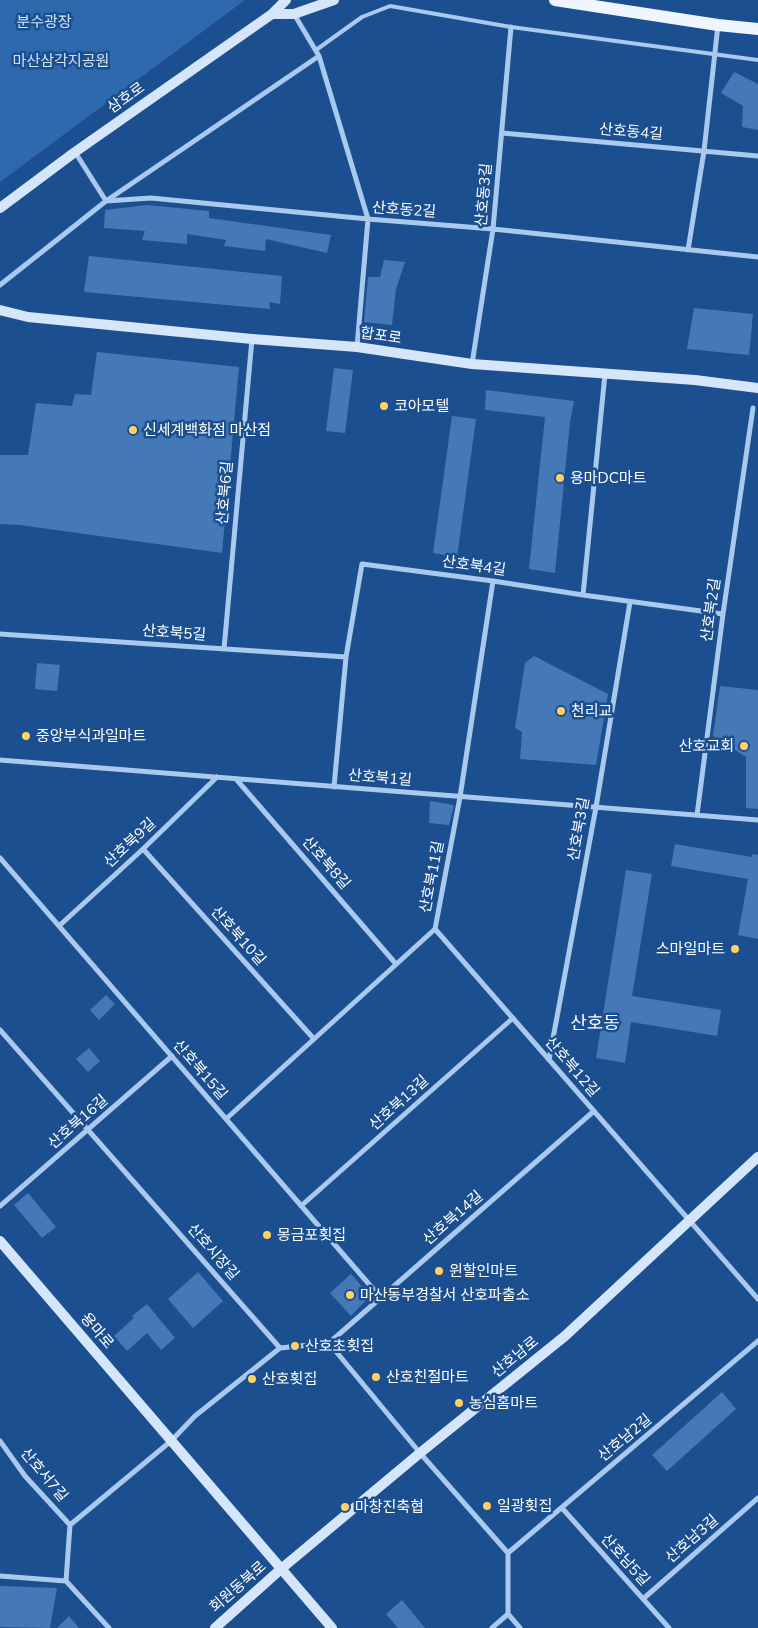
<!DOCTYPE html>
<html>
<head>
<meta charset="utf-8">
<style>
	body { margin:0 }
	canvas { display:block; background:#1b4f8f }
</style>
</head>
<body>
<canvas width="758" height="1628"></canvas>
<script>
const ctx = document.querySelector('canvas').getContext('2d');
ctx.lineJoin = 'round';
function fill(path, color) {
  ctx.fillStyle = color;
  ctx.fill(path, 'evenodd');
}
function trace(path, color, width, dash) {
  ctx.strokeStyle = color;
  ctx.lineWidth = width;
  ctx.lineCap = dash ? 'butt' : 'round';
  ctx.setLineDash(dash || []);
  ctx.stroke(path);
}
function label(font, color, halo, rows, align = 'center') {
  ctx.font = font + ' Mulish,"Noto Sans KR",sans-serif';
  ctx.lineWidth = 5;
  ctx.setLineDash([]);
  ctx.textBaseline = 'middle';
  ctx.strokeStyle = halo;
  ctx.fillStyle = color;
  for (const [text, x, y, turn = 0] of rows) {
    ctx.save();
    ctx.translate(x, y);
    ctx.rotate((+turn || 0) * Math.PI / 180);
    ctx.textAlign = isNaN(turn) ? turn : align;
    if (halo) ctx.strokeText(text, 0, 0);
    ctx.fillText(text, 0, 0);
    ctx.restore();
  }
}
fill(new Path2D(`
	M 0,0 L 245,0 L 0,182 Z`), '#2e69ad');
fill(new Path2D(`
	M 734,72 L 758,84 L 758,130 L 742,127 L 743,106 L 721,93 Z
	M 147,205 L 209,211 L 209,218 L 331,235 L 327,253 L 266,239 L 265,251 L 224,246 L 226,240 L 187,234 L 187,244 L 142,240 L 145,231 L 104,228 L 105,210 Z
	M 89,256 L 282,276 L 280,304 L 269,302 L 270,309 L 84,292 Z
	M 384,260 L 405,262 L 396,289 L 392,325 L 364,322 L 368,277 L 380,277 Z
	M 694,308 L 753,314 L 749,355 L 687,349 Z
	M 97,352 L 239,367 L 222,553 L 20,525 L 0,524 L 0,455 L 28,455 L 36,403 L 72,406 L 75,394 L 91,395 Z
	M 334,368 L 353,370 L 345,433 L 326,431 Z
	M 486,390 L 574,401 L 570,422 L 555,573 L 529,569 L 545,417 L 485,410 Z
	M 452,416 L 476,419 L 457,557 L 433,553 Z
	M 534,656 L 608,694 L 596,765 L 520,759 L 522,732 L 515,728 L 525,663 Z
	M 37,663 L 60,665 L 57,691 L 35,689 Z
	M 720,686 L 758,690 L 758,809 L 746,808 L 746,757 L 713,736 Z
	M 430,801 L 454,805 L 449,825 L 429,823 Z
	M 675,844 L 752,857 L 752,854 L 758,855 L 758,939 L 738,935 L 748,879 L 671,866 Z
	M 626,870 L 652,874 L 632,996 L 721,1010 L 717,1036 L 631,1022 L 625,1063 L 596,1058 Z
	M 106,995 L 115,1004 L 99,1020 L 90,1010 Z
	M 89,1048 L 100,1061 L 88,1072 L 76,1059 Z
	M 28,1193 L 56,1227 L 42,1238 L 14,1205 Z
	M 198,1272 L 223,1301 L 193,1328 L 168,1299 Z
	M 351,1274 L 370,1296 L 351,1316 L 330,1293 Z
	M 147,1304 L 175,1338 L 161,1350 L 147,1333 L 127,1351 L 114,1336 L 134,1318 L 132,1316 Z
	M 722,1392 L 736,1409 L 667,1471 L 652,1455 Z
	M 0,1586 L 57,1588 L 50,1628 L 0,1627 Z
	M 402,1600 L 425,1628 L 398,1628 L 386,1614 Z
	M 69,1616 L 79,1628 L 57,1628 Z`), '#4478b7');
trace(new Path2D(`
	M 316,50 L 362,17 L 390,6 L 511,27 L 758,60`), '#a9c9ee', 4);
trace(new Path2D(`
	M 294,14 L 319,56 L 368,219 L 357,347
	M 502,133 L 758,156
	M 75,152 L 106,201 L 151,198 L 368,219 L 493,229 L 758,257
	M 688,250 L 704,151 L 718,25
	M 0,285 L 106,201 L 319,56
	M 472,364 L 493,229 L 511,27
	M 583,595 L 723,614
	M 0,634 L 346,657
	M 224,649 L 252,339
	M 0,760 L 758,820
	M 236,779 L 396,964
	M 334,787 L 346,657 L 362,564 L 493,581 L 583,595 L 605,374
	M 697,815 L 723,614 L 753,408
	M 143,849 L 314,1039
	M 0,858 L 381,1298
	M 59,926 L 143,849 L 217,777
	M 435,929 L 758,1299
	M 0,1030 L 280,1348
	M 549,1060 L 596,807 L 630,602
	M 226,1119 L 435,929 L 460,797 L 493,581
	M 0,1206 L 172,1056
	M 301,1206 L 513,1018
	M 329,1343 L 594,1111
	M 280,1348 L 329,1343 L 420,1453 L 508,1553 L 508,1614 L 492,1628
	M 0,1441 L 25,1476 L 70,1525
	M 562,1508 L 669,1628
	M 508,1553 L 758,1341
	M 0,1576 L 66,1581
	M 643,1599 L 758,1498
	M 508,1614 L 520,1628
	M 109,1628 L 66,1581 L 70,1525 L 171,1441 L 195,1416 L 280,1348`), '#a9c9ee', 5);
trace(new Path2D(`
	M 272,14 L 294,14 L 334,0
	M 0,208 L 75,152 L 272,14 L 286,0
	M 0,310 L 28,317 L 252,339 L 357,347 L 472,364 L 695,380 L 758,388
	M 0,1241 L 332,1628
	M 215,1628 L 281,1569 L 420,1453 L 565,1336 L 758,1157`), '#d6e6fa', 10);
trace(new Path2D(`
	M 555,0 L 718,25 L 758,29`), '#f0f6ff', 12);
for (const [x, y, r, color] of [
	[384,406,5,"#ffd166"],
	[133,430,5,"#ffd166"],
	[560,478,5,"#ffd166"],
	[561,711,5,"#ffd166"],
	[26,736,5,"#ffd166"],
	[744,746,5,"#ffd166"],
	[735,949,5,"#ffd166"],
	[267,1235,5,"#ffd166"],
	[439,1271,5,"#ffd166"],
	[350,1295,5,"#ffd166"],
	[295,1346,5,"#ffd166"],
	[376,1377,5,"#ffd166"],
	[252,1379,5,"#ffd166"],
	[459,1403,5,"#ffd166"],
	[487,1506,5,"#ffd166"],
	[345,1507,5,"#ffd166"]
]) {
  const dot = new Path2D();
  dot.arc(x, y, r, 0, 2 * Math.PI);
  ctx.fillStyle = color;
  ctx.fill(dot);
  trace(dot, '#1b4f8f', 2);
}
label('15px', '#cfe3fa', '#1b4f8f', [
	["분수광장",44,22],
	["마산삼각지공원",61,61]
]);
label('15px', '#fff', '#1b4f8f', [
	["삼호로",126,98,-35],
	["산호동4길",631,132,5],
	["산호동3길",484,195,-85],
	["산호동2길",404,210,4],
	["합포로",381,336,8],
	["산호북6길",225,493,-85],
	["산호북4길",474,566,8],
	["산호북2길",711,610,-82],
	["산호북5길",174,633,4],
	["산호북1길",380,778,5],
	["산호북3길",579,829,-80],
	["산호북9길",130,843,-43],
	["산호북8길",326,863,49],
	["산호북11길",432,877,-79],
	["산호북10길",238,936,48],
	["산호북12길",572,1067,49],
	["산호북15길",200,1070,49],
	["산호북13길",399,1103,-42],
	["산호북16길",78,1122,-41],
	["산호북14길",453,1218,-41],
	["산호시장길",213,1252,49],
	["용마로",97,1331,49],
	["산호남로",515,1357,-39],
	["산호남2길",625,1438,-40],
	["산호서7길",44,1475,50],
	["산호남3길",692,1539,-41],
	["산호남5길",625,1560,48],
	["회원동북로",238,1587,-41]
]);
label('15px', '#fff', '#1b4f8f', [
	["코아모텔",394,406],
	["신세계백화점 마산점",143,430],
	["용마DC마트",570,478],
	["천리교",571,711],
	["중앙부식과일마트",36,736],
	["산호교회",734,746,"right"],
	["스마일마트",725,949,"right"],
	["몽금포횟집",277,1235],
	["윈할인마트",449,1271],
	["마산동부경찰서 산호파출소",360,1295],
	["산호초횟집",305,1346],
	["산호친절마트",386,1377],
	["산호횟집",262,1379],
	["농심홈마트",469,1403],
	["일광횟집",497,1506],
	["마창진축협",355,1507]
], 'left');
label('18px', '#fff', '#1b4f8f', [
	["산호동",595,1024]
]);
</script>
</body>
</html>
